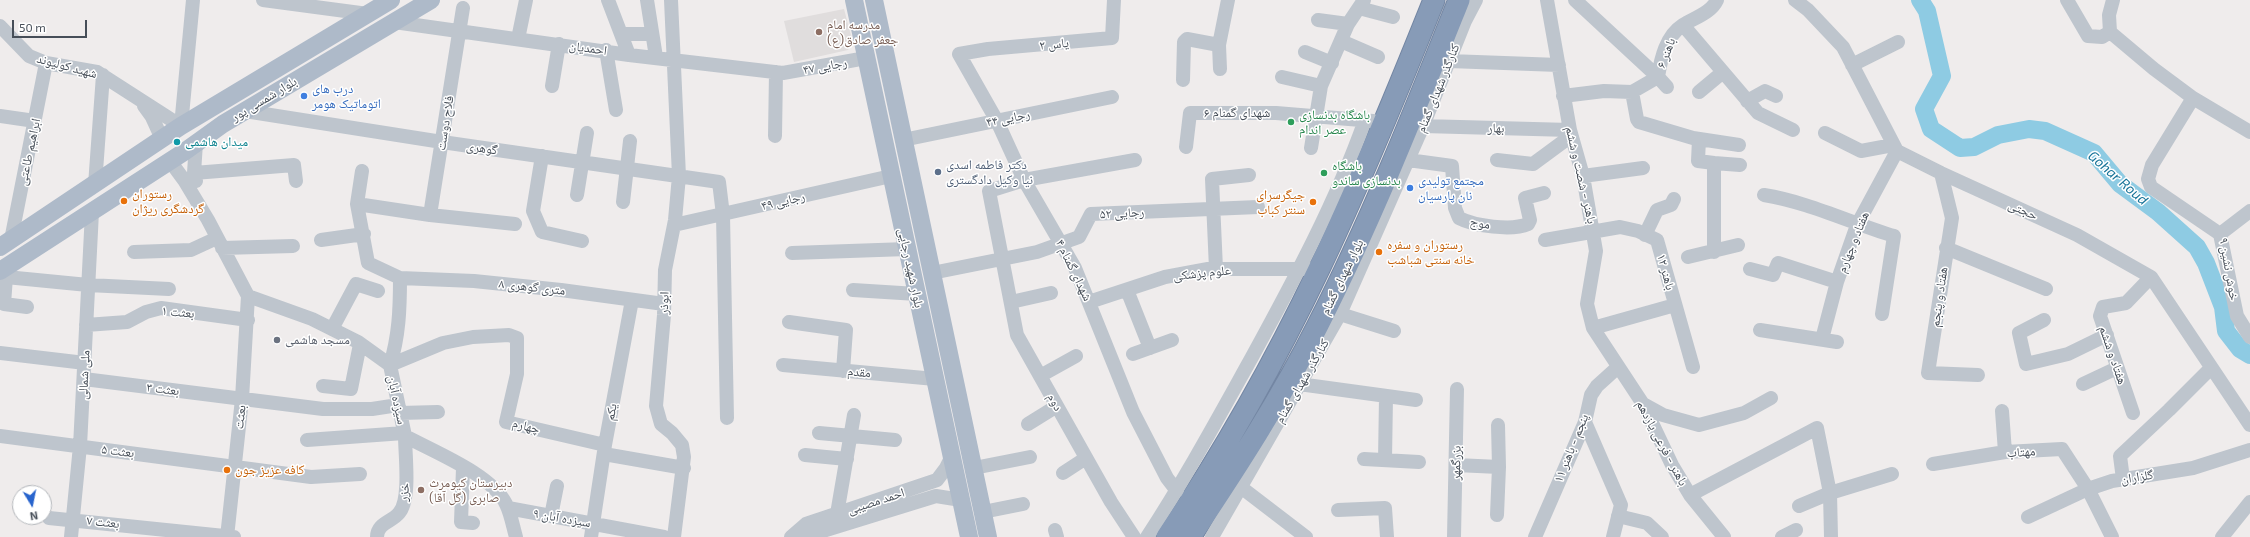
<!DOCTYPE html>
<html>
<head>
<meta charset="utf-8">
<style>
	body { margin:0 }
	#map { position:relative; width:2250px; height:537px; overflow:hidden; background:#efecec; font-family:"Exo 2",sans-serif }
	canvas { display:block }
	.north { position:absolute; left:12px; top:485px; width:40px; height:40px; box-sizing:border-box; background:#fff; border:1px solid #b5b8bc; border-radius:50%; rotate:170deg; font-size:11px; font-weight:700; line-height:16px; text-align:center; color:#464e58 }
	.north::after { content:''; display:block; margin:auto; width:14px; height:18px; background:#2864cd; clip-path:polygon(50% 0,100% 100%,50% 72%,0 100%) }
	.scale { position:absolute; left:12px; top:20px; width:75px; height:18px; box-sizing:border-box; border:2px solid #464e58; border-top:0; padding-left:5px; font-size:12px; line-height:14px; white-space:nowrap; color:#464e58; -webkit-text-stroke:3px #fff; paint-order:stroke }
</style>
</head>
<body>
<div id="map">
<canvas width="2250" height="537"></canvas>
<div class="north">N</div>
<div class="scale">50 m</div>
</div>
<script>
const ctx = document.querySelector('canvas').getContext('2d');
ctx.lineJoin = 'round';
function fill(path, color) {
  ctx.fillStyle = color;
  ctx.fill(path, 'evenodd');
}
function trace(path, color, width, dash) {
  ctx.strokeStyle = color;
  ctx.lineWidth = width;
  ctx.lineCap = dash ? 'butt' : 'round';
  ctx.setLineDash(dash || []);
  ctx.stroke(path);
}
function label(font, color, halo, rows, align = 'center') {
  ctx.font = font + ' "Exo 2","Noto Naskh Arabic",sans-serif';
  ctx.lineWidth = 3;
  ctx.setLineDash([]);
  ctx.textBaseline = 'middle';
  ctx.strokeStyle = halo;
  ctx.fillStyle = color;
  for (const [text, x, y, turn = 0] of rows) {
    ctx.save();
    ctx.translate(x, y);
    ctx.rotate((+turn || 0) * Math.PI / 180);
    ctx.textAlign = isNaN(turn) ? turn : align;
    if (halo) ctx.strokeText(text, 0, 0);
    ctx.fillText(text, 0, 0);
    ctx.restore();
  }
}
fill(new Path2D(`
	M 844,9 L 853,43 L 848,50 L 794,62 L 784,21 Z`), '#e0dddd');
trace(new Path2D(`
	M 1920,0 L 1927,11 L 1942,76 L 1924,109 L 1931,129 L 1960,148 L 1974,147 L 1998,135 L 2029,129 L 2045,131 L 2094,153 L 2120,184 L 2158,212 L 2197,247 L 2206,263 L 2223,307 L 2226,331 L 2240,349 L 2250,355`), '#8ecbe3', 18);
const highway = new Path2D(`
	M 1167,537 C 1224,452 1275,362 1319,269 C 1361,181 1398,90 1434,0
	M 1190,537 C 1236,468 1281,399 1318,325 C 1372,219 1415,110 1459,0`);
trace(highway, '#7386a3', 23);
trace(new Path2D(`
	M 263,0 L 368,14
	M 608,0 L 629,55
	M 647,0 L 656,57
	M 671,0 L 679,176 L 675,220 L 665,270 L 664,315 L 656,406 L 661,424 L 672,433 L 682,445 L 684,457 L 674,537
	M 1114,0 L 1112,38 L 988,49 L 959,54 L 997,121 L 1024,180 L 1075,268 L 1133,412 L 1167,478 L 1177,491
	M 1547,0 L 1570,130 L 1583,176 L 1596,251 L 1587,304 L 1593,328 L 1643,404 L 1672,465 L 1690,495 L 1724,537
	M 1575,0 L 1658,77 L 1667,87
	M 1795,0 L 1808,10 L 1843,47 L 1897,151 L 1941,173 L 2077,235 L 2151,277 L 2250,425
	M 2067,0 L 2088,36 L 2102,37 L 2110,32
	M 2113,0 L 2109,15 L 2110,32 L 2154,69 L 2193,98 L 2250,132
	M 1359,8 L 1393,17
	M 1318,20 L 1348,24
	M 394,22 L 629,55 L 783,73 L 866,58
	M 1683,25 L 1758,113 L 1793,130
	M 0,26 L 29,56 L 46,63 L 97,72 L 181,126 L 193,0
	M 621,34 L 652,34
	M 518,39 L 526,0
	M 1341,41 L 1378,57
	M 606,50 L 616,110
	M 1305,52 L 1332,63
	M 1449,61 L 1559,65
	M 1852,65 L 1898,42
	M 1220,69 L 1219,45 L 1228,0
	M 1282,77 L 1321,86
	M 1183,80 L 1184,42 L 1187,39 L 1219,45
	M 552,86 L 559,44
	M 1632,92 L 1637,119 L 1639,122 L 1693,138 L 1739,145
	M 1699,92 L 1723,72
	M 1563,96 L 1604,91 L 1632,92 L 1658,77 C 1661,58 1666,36 1683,25 C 1694,18 1711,13 1717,0
	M 2193,98 L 2152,165 L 2148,179 L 2151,187 L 2220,234
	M 1747,101 L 1765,91 L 1776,96
	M 144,106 L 152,117 L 162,139
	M 245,111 L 442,142 L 719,182 L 723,215 L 727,418
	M 0,116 L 35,121
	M 1423,126 L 1570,130
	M 1825,133 L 1861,151 L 1893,145
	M 775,136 L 776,72
	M 1699,139 L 1698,161 L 1714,163 L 1714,252
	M 903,140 L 1112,97
	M 196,143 L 194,173 L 196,181
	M 1186,147 L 1190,113 L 1276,113 L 1373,121
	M 1311,148 L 1321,86 L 1348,24 L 1364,0
	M 542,156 L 533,211 L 542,232 L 582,241
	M 1408,160 L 1452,166 L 1455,208 L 1459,218 C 1474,226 1512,231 1528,224 L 1530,220 L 1525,198 L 1544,193
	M 1497,160 L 1533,164 L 1571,136
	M 170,161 L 184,180 L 208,220 L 248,296 L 242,399 L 227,537
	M 1714,163 L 1740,165
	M 362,171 L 357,204 L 368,263 L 400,278 L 474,281 L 561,290 L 664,304
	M 194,173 L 294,165 L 296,181
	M 1941,173 L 1952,218 L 1928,373 L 1978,375
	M 1583,176 L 1643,168
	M 95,185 L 103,75
	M 577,195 L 587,133
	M 1764,195 C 1808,202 1851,223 1894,236 L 1882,314
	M 623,202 L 630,141
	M 357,204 L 430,215 L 515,224
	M 2250,211 L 2220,234 L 2237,316 L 2250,337
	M 430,215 L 463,8
	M 674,225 L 891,176
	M 1645,235 L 1657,210 L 1671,205 L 1674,199
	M 11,240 L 46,63
	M 321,240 L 364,234
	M 1545,240 L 1620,227 L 1638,231 L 1657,240 L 1693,367
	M 222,248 L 293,246
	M 1946,248 L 2046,289
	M 134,252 L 191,250 L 217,238
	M 792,253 L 907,249
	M 1688,257 L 1738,245
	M 1216,269 L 1212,179 L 1249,175
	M 1750,269 L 1773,275 L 1778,263 L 1837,282
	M 932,273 L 1037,252 L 1079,237 L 1091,214 L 1258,207
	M 853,290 L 917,294
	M 1127,290 L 1150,348
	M 248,296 L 312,319 L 358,342 L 390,365 L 405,436 C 434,452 491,474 506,504 C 511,514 513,527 516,537
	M 1011,302 L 1051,293
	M 1089,302 L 1165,277 L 1208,269 L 1308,269
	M 27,307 L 4,304 L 6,277 L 88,285 L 169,289
	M 1340,314 L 1394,331
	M 2044,320 L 2019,333 L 2026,364 L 2068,354 L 2107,335
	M 789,322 L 846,330 L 843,371
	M 86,325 L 127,322 L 146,312 L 161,308 L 248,320
	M 1593,328 L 1675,305
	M 332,329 L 356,284 L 378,291
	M 1760,330 L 1837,342
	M 1822,339 L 1837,282 L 1857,225 L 1897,151
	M 0,353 L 85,363
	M 1133,354 L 1172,340
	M 390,365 L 443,343 L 473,337 L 509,335 L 517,338 L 517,374 L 506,422 L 605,445
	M 390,365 C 399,336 400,309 400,278
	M 783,365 L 935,379
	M 1040,376 L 1076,356
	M 84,379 L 323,409 L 372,409 L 398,405
	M 1299,384 L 1416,400
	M 2083,384 L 2117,368
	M 323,386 L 351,389 L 360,344
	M 1643,404 L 1663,415 L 1699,425 L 1744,413 L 1771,398
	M 2002,411 L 2005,452
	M 400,413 L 438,412
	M 2133,413 L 2100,316 L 2103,307 L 2126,303 L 2151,277
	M 1585,422 L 1621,505 L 1613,537
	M 1028,424 L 1057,406
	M 1498,425 L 1499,467
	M 819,433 L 895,440
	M 0,436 L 311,477 L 360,474
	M 307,440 L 404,433
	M 604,454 L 684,468
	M 805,455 L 847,459
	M 1364,459 L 1419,462
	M 1385,460 L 1386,397
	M 1933,464 L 2005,452 L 2062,449 L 2088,489 L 2112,537
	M 1456,465 L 1499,467 L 1497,515
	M 463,468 L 461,522 L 473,523
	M 974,468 L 1030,457
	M 1063,473 L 1086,458
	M 2123,479 L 2120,456 L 2169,410 L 2211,368
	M 1242,488 L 1306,537
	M 1690,495 L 1817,428 L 1830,493 L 1831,537
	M 1799,506 L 1830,493 L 1892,474
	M 508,508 L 664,537
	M 1338,510 L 1385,508 L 1387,537
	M 983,512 L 1023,504
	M 837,514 L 854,415
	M 551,516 L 557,486
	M 1618,516 L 1647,523 L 1662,537
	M 2028,517 L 2088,489 L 2112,481 L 2193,468 L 2250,450
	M 49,518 L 234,537
	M 1055,530 L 1057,537
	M 71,537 L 80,446 L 92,212
	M 377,537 C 377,523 392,522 399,513 C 411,500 405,454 405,436
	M 591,537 L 605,445 L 632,300
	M 791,537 L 806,524 L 937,480 L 946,468 L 952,456
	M 792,537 L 810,535 L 936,496 L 961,500
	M 1134,537 L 1111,502 L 1017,335 L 989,191 L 1024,180 L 1135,160
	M 1147,537 C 1185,479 1218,418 1252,357 C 1294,280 1336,202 1365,120
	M 1212,537 L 1340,314 L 1423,126 L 1465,21 L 1476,0
	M 1454,537 L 1457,389
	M 1535,537 L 1585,422 L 1591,395 L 1597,386 L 1618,367
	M 1782,537 L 1796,530
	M 2222,537 L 2250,502`), '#bec5cd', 14);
trace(new Path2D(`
	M 854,0 L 969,537
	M 874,0 L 988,537
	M 0,247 L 181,126 L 391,0
	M 0,271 L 184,152 L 223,124 L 431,0`), '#aebac9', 18);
trace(highway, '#879bb7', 21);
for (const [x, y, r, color] of [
	[819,32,4,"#8d6e63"],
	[304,96,4,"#3f7fe0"],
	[1291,122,4,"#2e9e5b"],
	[177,142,4,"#0f9aa8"],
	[938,172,4,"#5c6f8a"],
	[1324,173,4,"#2e9e5b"],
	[1410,188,4,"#3f7fe0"],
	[124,201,4,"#e8710a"],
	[1313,202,4,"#e8710a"],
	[1379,252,4,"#e8710a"],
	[277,340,4,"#6b7280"],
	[227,470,4,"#e8710a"],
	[421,490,4,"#8d6e63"]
]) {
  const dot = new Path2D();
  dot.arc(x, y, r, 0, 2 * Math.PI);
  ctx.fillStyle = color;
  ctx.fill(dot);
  trace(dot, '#fff', 1.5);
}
label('13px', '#785e54', '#fff', [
	["مدرسه امام",827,25],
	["جعفر صادق(ع)",827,40],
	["دبیرستان کیومرث",429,483],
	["صابری (گل آقا)",429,498]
], 'left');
label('13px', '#464e58', '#fff', [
	["یاس ۲",1054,44,-6],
	["احمدیان",588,48,8],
	["باهنر ۶",1666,53,-69],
	["شهید کولیوند",67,66,15],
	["رجایی ۴۷",825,66,-10],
	["کنارگذر شهدای گمنام",1438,88,-68],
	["بلوار شمسی پور",264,99,-31],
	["شهدای گمنام ۶",1237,113],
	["رجایی ۴۴",1008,118,-11],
	["فلاح دوست",445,123,-81],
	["بهار",1496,128,1],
	["گوهری",482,148,8],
	["ابراهیم طاعتی",29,152,-78],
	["باهنر - شصت و ششم",1581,175,77],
	["رجایی ۴۹",783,201,-13],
	["حجتی",2023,210,24],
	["رجایی ۵۲",1122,213,-3],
	["موج",1480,223,10],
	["هفتاد و چهارم",1853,242,-68],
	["بلوار شهید رجایی",911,268,78],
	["خوش نشین ۹",2229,269,80],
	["شهدای گمنام ۴",1074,270,64],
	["باهنر ۱۲",1666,272,75],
	["علوم پزشکی",1202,273,-6],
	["بلوار شهدای گمنام",1342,277,-64],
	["۸ متری گوهری",532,287,6],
	["هفتاد و پنجم",1939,297,-82],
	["ابوذر",664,303,-88],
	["بعثت ۱",178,312,5],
	["هفتاد و ششم",2113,355,71],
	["مقدم",859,372,5],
	["ملی شمالی",84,375,-87],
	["کنارگذر شهدای گمنام",1302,381,-60],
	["بعثت ۳",163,389,7],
	["سیزده آبان",397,400,78],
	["دوم",1055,402,61],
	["یکم",611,412,-80],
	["بعثت",240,417,-84],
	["چهارم",526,426,14],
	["باهنر - فرعی یازدهم",1662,443,62],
	["پنجم - باهنر ۱۱",1571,448,-68],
	["بعثت ۵",118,451,7],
	["مهتاب",2021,452,-4],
	["بزرگمهر",1456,463,-89],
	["گلزاران",2137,477,-9],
	["خزر",404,492,-83],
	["احمد مصیبی",876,501,-18],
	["سیزده آبان ۹",562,518,10],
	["بعثت ۷",103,522,6]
]);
label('13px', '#366cbe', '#fff', [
	["درب های",312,89],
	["اتوماتیک هومر",312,104],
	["مجتمع تولیدی",1418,181],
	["نان پارسیان",1418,196]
], 'left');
label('13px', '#27864d', '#fff', [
	["باشگاه بدنسازی",1299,115],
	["عصر اندام",1299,130],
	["باشگاه",1332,166],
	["بدنسازی ساندو",1332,181]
], 'left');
label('13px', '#0d838f', '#fff', [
	["میدان هاشمی",185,142]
], 'left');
label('13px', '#4e5e75', '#fff', [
	["دکتر فاطمه اسدی",946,165],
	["نیا وکیل دادگستری",946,180]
], 'left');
label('13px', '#c56008', '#fff', [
	["رستوران",132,194],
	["گردشگری ریژان",132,209],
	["جیگرسرای",1305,195,"right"],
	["سنتر کباب",1305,210,"right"],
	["رستوران و سفره",1387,245],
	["خانه سنتی شباشب",1387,260],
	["کافه عزیز جون",235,470]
], 'left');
label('13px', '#5b616d', '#fff', [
	["مسجد هاشمی",285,340]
], 'left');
label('italic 14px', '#187499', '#fff', [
	["Gohar Roud",2118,178,41]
]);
</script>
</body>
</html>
